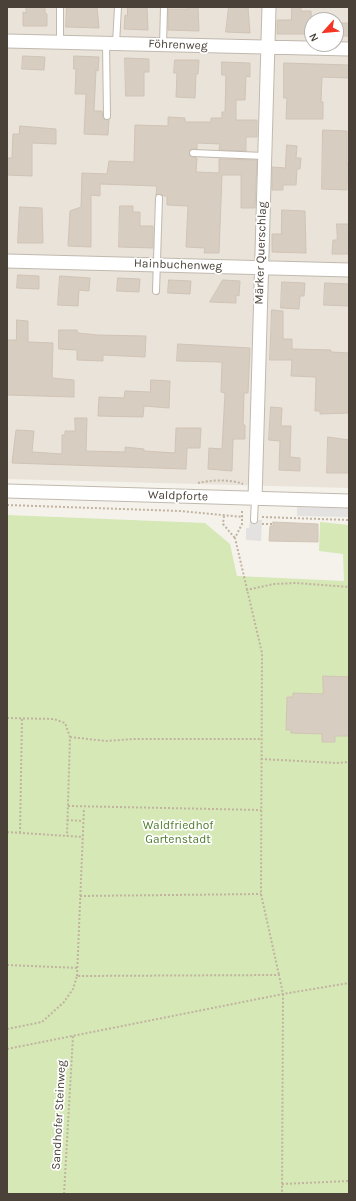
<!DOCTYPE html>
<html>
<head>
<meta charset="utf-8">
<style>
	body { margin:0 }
	#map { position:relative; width:356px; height:1201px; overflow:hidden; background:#f5f2ec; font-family:Karla,sans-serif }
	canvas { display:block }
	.frame { position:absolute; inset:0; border:8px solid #4a4239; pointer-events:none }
	.north { position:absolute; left:304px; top:12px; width:40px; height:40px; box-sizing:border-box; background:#fff; border:1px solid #b7b3b0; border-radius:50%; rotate:243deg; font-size:11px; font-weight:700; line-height:16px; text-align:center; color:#4a4239 }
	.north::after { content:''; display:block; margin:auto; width:14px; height:18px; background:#f33525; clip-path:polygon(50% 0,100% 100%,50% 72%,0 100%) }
</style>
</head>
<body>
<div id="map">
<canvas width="356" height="1201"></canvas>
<div class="frame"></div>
<div class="north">N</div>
</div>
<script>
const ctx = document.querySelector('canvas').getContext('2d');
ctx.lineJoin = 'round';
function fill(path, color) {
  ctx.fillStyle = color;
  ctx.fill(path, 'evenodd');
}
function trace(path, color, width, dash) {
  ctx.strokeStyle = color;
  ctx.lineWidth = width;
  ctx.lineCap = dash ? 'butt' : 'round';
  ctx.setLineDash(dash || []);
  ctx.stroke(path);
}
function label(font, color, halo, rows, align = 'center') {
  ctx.font = font + ' Karla,sans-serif';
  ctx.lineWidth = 3.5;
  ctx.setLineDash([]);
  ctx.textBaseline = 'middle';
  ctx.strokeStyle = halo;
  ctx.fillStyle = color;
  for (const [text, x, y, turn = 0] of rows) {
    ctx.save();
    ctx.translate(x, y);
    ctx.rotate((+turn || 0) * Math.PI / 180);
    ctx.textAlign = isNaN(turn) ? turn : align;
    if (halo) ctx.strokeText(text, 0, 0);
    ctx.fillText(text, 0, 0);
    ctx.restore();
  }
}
fill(new Path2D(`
	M 7,7 L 349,7 L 349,488 L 7,479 ZM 312,20 L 336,20 L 336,44 L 312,44 Z`), '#e9e3da');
fill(new Path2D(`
	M 7,515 L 205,523 L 230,544 L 237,576 L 344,581 L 343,554 L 319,551 L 320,522 L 349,525 L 349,1194 L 7,1194 Z`), '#d5e8b6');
fill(new Path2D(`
	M 297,507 L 348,508 L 348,517 L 297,516 Z
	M 250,520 L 262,520 L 261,541 L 246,540 L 246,528 L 249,528 Z`), '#e4e2e0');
const building = new Path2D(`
	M 26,7 L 45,7 L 45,13 L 47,14 L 47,26 L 23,26 L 23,12 L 26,13 Z
	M 67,7 L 97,7 L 99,28 L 66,27 Z
	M 128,7 L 147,7 L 148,30 L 124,29 L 125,15 L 127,16 Z
	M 188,7 L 198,7 L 199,31 L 168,30 L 168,9 L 188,9 Z
	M 229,7 L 248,7 L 250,33 L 226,32 Z
	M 292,7 L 301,7 L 301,11 L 311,11 L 312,34 L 277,34 L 277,20 L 291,20 Z
	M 340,23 L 349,23 L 349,36 L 339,36 Z
	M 23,56 L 45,57 L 44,70 L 22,69 Z
	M 74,56 L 99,57 L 98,71 L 96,70 L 94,111 L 102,111 L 103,119 L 109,120 L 108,135 L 84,134 L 86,94 L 75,94 L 76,69 L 74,69 Z
	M 125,58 L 149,59 L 149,72 L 144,72 L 144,96 L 126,96 Z
	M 175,60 L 199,60 L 198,74 L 196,74 L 195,98 L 176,97 L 177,73 L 174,73 Z
	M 222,62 L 250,63 L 250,77 L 246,76 L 245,100 L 236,100 L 236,120 L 257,120 L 257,137 L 246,137 L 246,151 L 219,150 L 220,144 L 197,143 L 197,149 L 191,149 L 189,155 L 197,158 L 196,172 L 219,173 L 219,159 L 257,160 L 255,208 L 241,208 L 241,175 L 222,175 L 219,253 L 204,253 L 205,248 L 186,247 L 188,206 L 167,205 L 167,196 L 156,195 L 157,186 L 100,184 L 100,196 L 91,195 L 91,247 L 68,246 L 70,211 L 81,207 L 82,173 L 107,174 L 109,161 L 134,162 L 135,125 L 168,126 L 168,117 L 185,118 L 185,122 L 211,122 L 211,118 L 222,118 L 222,112 L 225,112 L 226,75 L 222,75 Z
	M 284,63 L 349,65 L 349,78 L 322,77 L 321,102 L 323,102 L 323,119 L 286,119 L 287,98 L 284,98 Z
	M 20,126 L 56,129 L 56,144 L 32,143 L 32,176 L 7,175 L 7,158 L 12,158 L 13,134 L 19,134 Z
	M 323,130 L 347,131 L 347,164 L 349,164 L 349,183 L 347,183 L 347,190 L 322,189 Z
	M 287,145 L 297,146 L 296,158 L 301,158 L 300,169 L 297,169 L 296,185 L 283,185 L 283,190 L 272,190 L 272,167 L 285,168 Z
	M 120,206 L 133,206 L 133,212 L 140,212 L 140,226 L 153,226 L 153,248 L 119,247 Z
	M 20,207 L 42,208 L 43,243 L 18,243 Z
	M 282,210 L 305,211 L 306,253 L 272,252 L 272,234 L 281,234 Z
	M 337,224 L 349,224 L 349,254 L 332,254 L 333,240 L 337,240 Z
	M 18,275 L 39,276 L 39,289 L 17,288 Z
	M 60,276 L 90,278 L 89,291 L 79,290 L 78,306 L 58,305 Z
	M 118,278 L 140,279 L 139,292 L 117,291 Z
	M 169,280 L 191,281 L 190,294 L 168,293 Z
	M 223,280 L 240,281 L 239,296 L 236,295 L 236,303 L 210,302 Z
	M 282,282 L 305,283 L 304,296 L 300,296 L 299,309 L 281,308 Z
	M 325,283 L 349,284 L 349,306 L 324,305 Z
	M 272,310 L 283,311 L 283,339 L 292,339 L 292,349 L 331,350 L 331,352 L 349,353 L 349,413 L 320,414 L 320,411 L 315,411 L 316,377 L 291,376 L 292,360 L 270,360 Z
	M 17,320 L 28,321 L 28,342 L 53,343 L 52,378 L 74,380 L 74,397 L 7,395 L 7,340 L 16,340 Z
	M 59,330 L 77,330 L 78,333 L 97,335 L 146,336 L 145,357 L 103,355 L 103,361 L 77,360 L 77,350 L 59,349 Z
	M 178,344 L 250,348 L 248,393 L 244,393 L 243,425 L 245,425 L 245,439 L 233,439 L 232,471 L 208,469 L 209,448 L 222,449 L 225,393 L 221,392 L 222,362 L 177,361 Z
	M 151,380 L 170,381 L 169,408 L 144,406 L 143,417 L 98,416 L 99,397 L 124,398 L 125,391 L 150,392 Z
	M 271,407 L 282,408 L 281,426 L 291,426 L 290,457 L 300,458 L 300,471 L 279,470 L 280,441 L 269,440 Z
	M 75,418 L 87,418 L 86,451 L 125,452 L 125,447 L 144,449 L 144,451 L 175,453 L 176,428 L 201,428 L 200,448 L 187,448 L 186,469 L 12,463 L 16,430 L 34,431 L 32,452 L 62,454 L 62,435 L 65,435 L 65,431 L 75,431 Z
	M 328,437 L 349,440 L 349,473 L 327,473 Z
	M 273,522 L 318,524 L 318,542 L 269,541 L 270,526 L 273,526 Z
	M 323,676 L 349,677 L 349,736 L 335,736 L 335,742 L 322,742 L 322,734 L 291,733 L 291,730 L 286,730 L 287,697 L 293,697 L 293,693 L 323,694 Z`);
fill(building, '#d7cdc1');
trace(building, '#d1c4b5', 1);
const lane = new Path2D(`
	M 60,42 L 60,7
	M 106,43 L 107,116
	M 116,44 L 118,7
	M 163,45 L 164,7
	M 193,153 L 264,156
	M 156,291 L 159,198
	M 254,520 L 255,499`);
const street = new Path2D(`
	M 7,41 L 349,49
	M 7,261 L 349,270
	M 7,491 L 349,501
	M 255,499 L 269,7`);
trace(lane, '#c1b9ae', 8);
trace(street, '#c1b9ae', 15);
trace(new Path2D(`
	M 198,483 C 211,480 230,479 243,484
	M 7,505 L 180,511 L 243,517
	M 242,511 L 242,524 L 235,538 L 262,653 L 261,894 L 279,975
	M 224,516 L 223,524 L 235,538
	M 262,517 L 349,520
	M 262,524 L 273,524
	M 246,590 L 274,584 L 296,583 L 349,587
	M 7,718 L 54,719 L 65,723 L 70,737 L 67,836
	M 70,737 L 106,741 L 134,739 L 261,739
	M 261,759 L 337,763 L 349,762
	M 68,806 L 261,810
	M 67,820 L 83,821
	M 7,832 L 83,837
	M 20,833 L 22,718
	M 80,896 L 261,894
	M 7,965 L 78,968
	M 77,976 L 84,808
	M 7,1029 L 42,1022 L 64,1002 L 73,989 L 77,976 L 279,975 L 283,994 L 282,1194
	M 7,1049 L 283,994 L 349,983
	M 282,1184 L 349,1181
	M 64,1194 L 73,1036`), '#c2b3a0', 2, [2, 2]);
trace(lane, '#fff', 6);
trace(street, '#fff', 13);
label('12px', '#4a4239', '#fff', [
	["Föhrenweg",178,45,2],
	["Märker Querschlag",261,253,-88],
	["Hainbuchenweg",178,265,2],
	["Waldpforte",178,496,2],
	["Sandhofer Steinweg",59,1115,-87]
]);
label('12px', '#507b2d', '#fff', [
	["Waldfriedhof",178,826],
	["Gartenstadt",178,840]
]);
</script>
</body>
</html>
